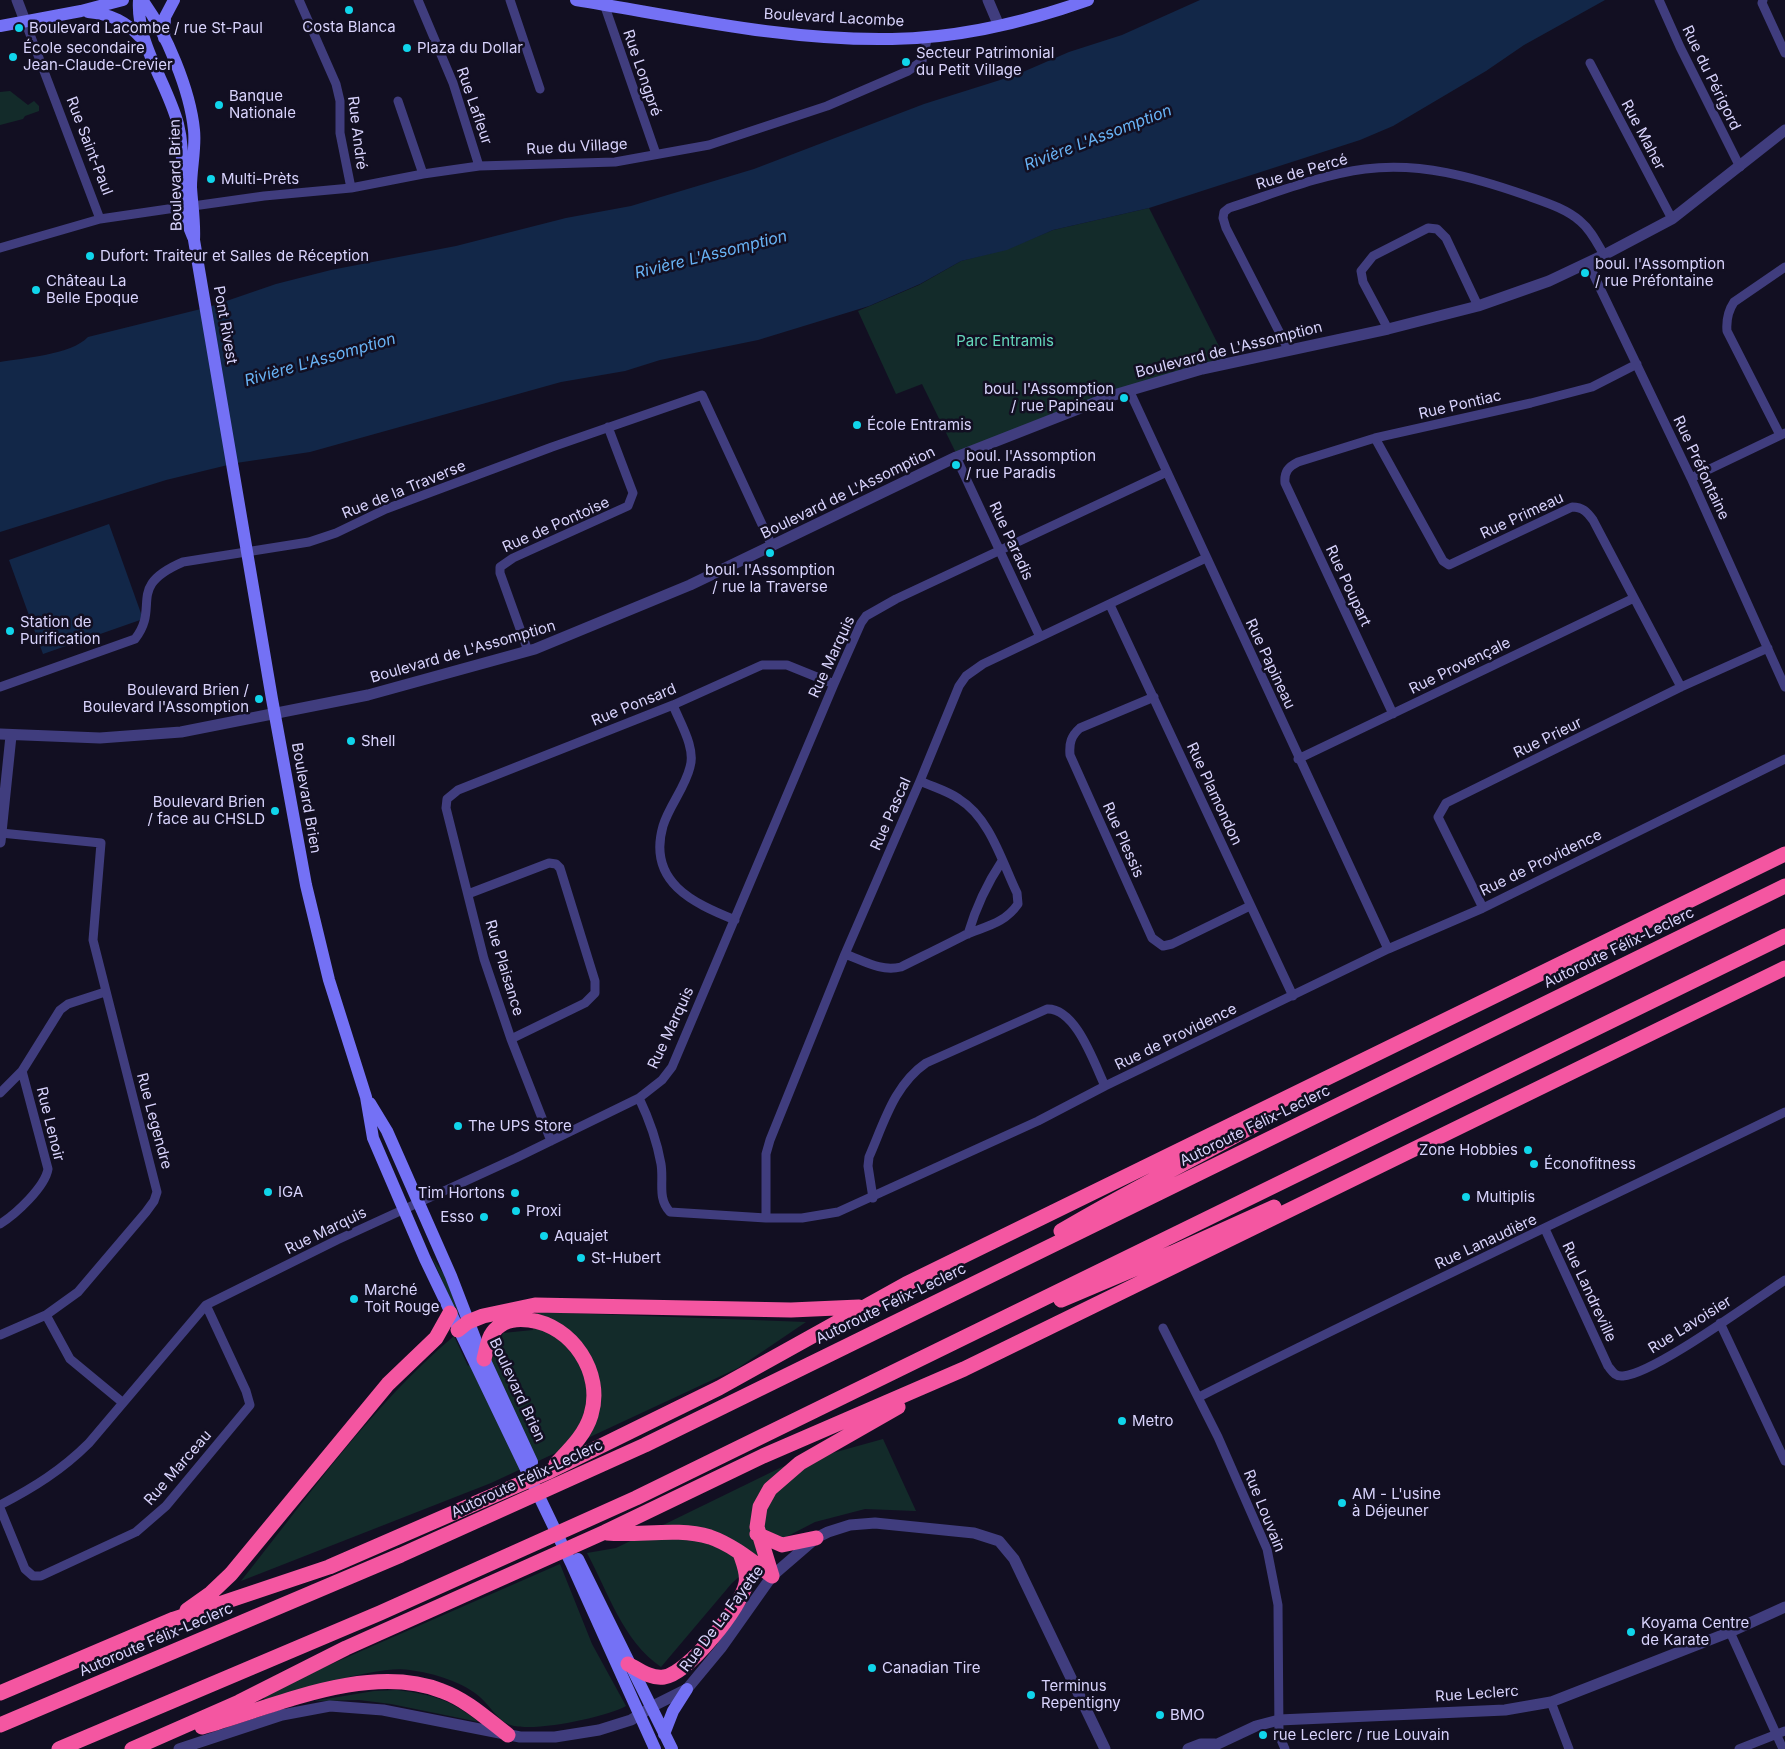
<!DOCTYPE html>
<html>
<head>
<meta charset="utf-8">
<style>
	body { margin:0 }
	canvas { display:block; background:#120f22 }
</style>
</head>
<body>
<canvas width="1785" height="1749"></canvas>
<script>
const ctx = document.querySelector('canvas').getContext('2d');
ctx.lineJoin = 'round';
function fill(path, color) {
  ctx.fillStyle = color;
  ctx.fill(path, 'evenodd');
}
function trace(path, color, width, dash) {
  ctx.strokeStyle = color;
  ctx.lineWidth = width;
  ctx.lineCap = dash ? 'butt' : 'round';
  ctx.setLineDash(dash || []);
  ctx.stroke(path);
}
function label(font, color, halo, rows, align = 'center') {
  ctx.font = font + ' Inter,sans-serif';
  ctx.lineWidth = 5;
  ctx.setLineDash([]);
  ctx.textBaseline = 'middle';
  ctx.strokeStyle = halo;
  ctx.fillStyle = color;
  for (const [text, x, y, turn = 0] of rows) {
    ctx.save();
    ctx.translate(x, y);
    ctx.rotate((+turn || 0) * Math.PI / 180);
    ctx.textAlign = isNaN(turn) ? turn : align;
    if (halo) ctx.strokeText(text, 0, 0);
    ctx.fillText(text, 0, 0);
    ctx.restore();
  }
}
fill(new Path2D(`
	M 10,91 L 28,105 L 34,101 L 39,106 L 39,111 L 25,116 L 23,119 L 0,125 L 0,92 Z
	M 1149,208 L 1228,364 L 1205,368 L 958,457 L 922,384 L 896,394 L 858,311 L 919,285 L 961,261 L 1007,249 L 1053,230 Z
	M 432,1257 L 445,1276 L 459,1314 L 457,1315 Z
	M 537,1312 L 806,1322 L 738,1368 L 491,1483 L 241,1581 C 308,1497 371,1406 454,1336 L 468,1366 L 500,1341 L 503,1333 L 533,1330 Z
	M 883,1439 L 916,1511 L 865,1509 L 815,1522 L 784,1538 L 732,1583 L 661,1667 C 623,1641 608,1592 587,1553 L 616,1548 L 782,1467 Z
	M 560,1564 L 592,1644 L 626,1706 C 606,1717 529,1734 508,1724 C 498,1720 489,1705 481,1698 C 464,1682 433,1673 410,1670 C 375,1665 302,1691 265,1701 L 263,1694 Z
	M 397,1690 C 434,1695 449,1699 479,1722 L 391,1704 L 359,1700 L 314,1701 L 374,1691 Z`), '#132b2a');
fill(new Path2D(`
	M 1200,0 L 1605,0 L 1524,45 L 1486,71 L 1393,126 L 1360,140 L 1149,208 L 1053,230 L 1007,250 L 961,261 L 920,284 L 869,306 L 758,340 L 660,360 L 625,371 L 561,382 L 310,452 L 236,463 L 166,480 L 0,532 L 0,362 C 23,358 71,355 88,337 L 209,307 L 276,284 L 331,270 L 456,246 L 566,218 L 631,206 L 754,169 L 924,104 L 1016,75 L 1069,52 L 1122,35 Z
	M 109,524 L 143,619 L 43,654 L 9,560 Z`), '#122748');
trace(new Path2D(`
	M 299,0 L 336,84 L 340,101 L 340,133 L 351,188
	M 418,0 L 453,83 L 479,166
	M 510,0 L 540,89
	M 1659,0 L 1680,47 L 1740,167
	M 1763,0 L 1762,3 L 1785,53
	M 603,1 L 656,154
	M 25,21 L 100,219
	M 1590,63 L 1672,219
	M 398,101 L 423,174
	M 193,206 L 264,196 L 351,188 L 423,174 L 479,166 L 615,162 L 709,145 L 827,106 L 908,71 L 922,61 L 928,36
	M 0,248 L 100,219 L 182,207
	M 1588,263 L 1691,478 L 1785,687
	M 1388,329 L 1363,282 L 1361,271 L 1373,256 L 1428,228 L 1437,229 L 1446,238 L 1478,306
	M 1288,349 L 1226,228 L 1223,218 L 1224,212 L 1229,208 C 1273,194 1319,175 1365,169 C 1421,162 1473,177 1525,195 C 1544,202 1565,208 1580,221 C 1591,230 1597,243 1604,255
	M 1129,390 L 1388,949
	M 1780,435 L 1727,331 C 1726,319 1728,311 1734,302 L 1785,267
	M 1375,438 L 1443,561 L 1449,565 L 1572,507 C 1583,507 1587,512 1593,520 L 1681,687
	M 956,457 L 1040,637
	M 1691,478 L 1785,433
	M 1110,605 L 1293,996
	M 528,651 L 500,573 L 500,567 L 513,558 L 628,506 L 633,493 L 608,427
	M 0,687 L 135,639 C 161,606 125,587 183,562 L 309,542 L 336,533 L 386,509 L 552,447 L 702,395 L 772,546
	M 1154,697 L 1080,728 C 1071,736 1069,743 1070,755 L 1152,938 L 1163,946 L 1172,944 L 1250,906
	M 673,705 C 680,723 696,748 690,767 C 685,788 669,806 663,826 C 647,882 693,903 735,920
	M 1393,714 L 1285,483 C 1284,472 1288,467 1298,462 L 1375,438 L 1531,403 L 1592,387 L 1637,364
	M 1298,759 L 1634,598
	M 468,894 L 549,863 L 556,864 L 560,868 L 595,981 L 595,993 L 585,1003 L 511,1039
	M 1483,908 L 1438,817 L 1446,803 L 1681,687 L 1768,648
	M 968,934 C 976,907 986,885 1002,861
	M 845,954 C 864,961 881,972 901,967 C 923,956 944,946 965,935 C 986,926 1004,924 1018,904 L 1017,893 C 1002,862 990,818 959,799 C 948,791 933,787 920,781
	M 0,1093 L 22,1071 L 60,1010 L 68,1004 L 105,992
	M 639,1098 C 649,1119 657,1141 661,1164 C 664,1182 657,1198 670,1212 L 766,1218 L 802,1218 L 838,1212 L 1038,1121 L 1105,1086 L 1388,949 L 1483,908 L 1785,759
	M 551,1141 L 511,1039 L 484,959 L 446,808 L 447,799 L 458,790 L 673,705 L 762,665 L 787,665 L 834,684
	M 873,1198 L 868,1166 L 869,1157 C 884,1123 894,1085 926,1063 L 1047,1009 C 1076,1008 1094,1063 1105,1086
	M 766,1218 L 766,1154 L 770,1140 L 845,954 L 920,781 L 959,686 L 966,676 L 983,664 L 1206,558
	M 0,1224 C 16,1214 45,1187 48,1169 L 22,1071
	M 1545,1229 L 1608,1366 C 1612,1371 1615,1377 1623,1376 C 1654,1374 1754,1300 1785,1280
	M 46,1315 L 70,1359 L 122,1402
	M 1720,1323 L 1785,1461
	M 1163,1328 L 1218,1437 L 1267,1549 L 1278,1605 L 1279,1735 L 1285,1749
	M 0,1335 L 46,1315 L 78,1292 L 146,1212 L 154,1201 L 157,1192 L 93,940 L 101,843 L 1,833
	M 1199,1397 C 1393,1299 1590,1207 1785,1112
	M 0,1505 C 33,1488 62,1470 89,1443 L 206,1305 L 337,1240 L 516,1158 L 639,1098 L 662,1080 L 672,1067 L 834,684 L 861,623 L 866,616 L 896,599 L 1167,472
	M 0,1508 L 25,1569 L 33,1576 L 41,1576 L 136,1532 L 166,1506 L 250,1405 L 246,1391 L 206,1305
	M 1730,1632 L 1783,1749
	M 1551,1702 L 1569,1749
	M 1739,1749 L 1785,1731`), '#403d7e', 9);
trace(new Path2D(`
	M 17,0 L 25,21
	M 988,0 L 999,26
	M 0,734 L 100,738 L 181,732 L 368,695 L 535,649 L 690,585 L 956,457 L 1114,395 L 1202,369 L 1388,329 L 1478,306 L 1549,281 L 1604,255 L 1672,219 L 1785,130
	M 0,842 L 11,736
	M 179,1749 L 282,1715 L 330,1706 L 383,1710 L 520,1737 L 555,1737 L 599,1730 L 631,1720 L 657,1704 L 687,1689 L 721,1648 L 772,1576 L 816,1538 L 828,1532 L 850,1525 L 875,1523 L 974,1533 L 999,1541 L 1014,1559 L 1105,1749
	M 1188,1749 L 1201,1744 L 1215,1744
	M 1207,1749 L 1256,1726 L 1279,1720 L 1505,1710 L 1551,1702 L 1730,1632 L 1785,1607`), '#403d7e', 11);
trace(new Path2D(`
	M 139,0 C 136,43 167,83 178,124 C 188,164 174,195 193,237
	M 142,0 C 166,32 190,90 194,130 C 196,148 191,168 191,187 C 192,205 195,221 194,240 L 272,699 L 306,885 L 329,980 L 366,1097 L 373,1138 L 425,1259 L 572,1565 L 655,1749
	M 576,0 C 681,17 785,41 892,39 C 958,38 1026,22 1088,0
	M 88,12 C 111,14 127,22 142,39
	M 0,26 L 81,11 L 123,0
	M 164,38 L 165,17 L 174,0
	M 370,1103 L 387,1131 L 451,1276 L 476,1341 L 532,1462
	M 578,1559 L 672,1749
	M 664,1734 L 673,1711 L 687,1689`), '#7471f5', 12);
trace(new Path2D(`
	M 1061,1231 C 1126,1192 1195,1159 1260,1122
	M 1061,1300 L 1172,1253 L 1274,1207
	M 458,1330 L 468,1322 L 483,1316 L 535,1305 L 791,1310 L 859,1307
	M 484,1359 C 487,1348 488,1335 497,1328 C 506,1319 518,1319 529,1320 C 572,1325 604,1373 591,1415 C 585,1435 570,1449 556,1464
	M 607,1533 C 641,1536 677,1527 710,1537 C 733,1545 753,1562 772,1576
	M 757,1534 L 782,1545 L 816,1538
	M 772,1576 L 757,1527 L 760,1507 L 770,1489 L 800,1463 L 898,1407
	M 187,1610 L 211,1593 L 231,1574 L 388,1384 L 436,1338 L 450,1313
	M 628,1664 C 639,1670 651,1679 664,1677 C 688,1674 742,1606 746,1583 C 748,1573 743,1562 740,1553
	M 0,1693 L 174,1619 L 329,1567 L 550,1471 L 719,1388 L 906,1284 L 1785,854
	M 0,1725 L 401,1555 L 645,1445 L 1785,886
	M 202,1727 C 274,1707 368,1662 442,1691 C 467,1700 487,1719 508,1735
	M 59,1749 L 380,1613 L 636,1498 L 1785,936
	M 132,1749 L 239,1702 L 346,1648 L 605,1532 L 763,1456 L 964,1369 L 1785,968`), '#f456a1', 15);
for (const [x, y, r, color] of [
	[349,10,5,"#10d5eb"],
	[19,28,5,"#10d5eb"],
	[407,48,5,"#10d5eb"],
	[13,57,5,"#10d5eb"],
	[906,62,5,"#10d5eb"],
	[219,105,5,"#10d5eb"],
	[211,179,5,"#10d5eb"],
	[90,256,5,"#10d5eb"],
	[1585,273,5,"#10d5eb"],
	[36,290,5,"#10d5eb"],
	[1124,398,5,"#10d5eb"],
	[857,425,5,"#10d5eb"],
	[956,465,5,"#10d5eb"],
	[770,553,5,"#10d5eb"],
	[10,631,5,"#10d5eb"],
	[259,699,5,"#10d5eb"],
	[351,741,5,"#10d5eb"],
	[275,811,5,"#10d5eb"],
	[458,1126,5,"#10d5eb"],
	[1528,1150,5,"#10d5eb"],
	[1534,1164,5,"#10d5eb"],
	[268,1192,5,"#10d5eb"],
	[515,1193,5,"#10d5eb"],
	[1466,1197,5,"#10d5eb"],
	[516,1211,5,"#10d5eb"],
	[484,1217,5,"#10d5eb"],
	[544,1236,5,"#10d5eb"],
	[581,1258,5,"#10d5eb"],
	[354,1299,5,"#10d5eb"],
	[1122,1421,5,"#10d5eb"],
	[1342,1503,5,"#10d5eb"],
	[1631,1632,5,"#10d5eb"],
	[872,1668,5,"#10d5eb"],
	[1031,1695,5,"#10d5eb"],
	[1160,1715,5,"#10d5eb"],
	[1263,1735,5,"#10d5eb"]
]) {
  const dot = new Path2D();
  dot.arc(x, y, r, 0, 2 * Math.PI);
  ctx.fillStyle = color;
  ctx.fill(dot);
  trace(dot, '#120f22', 2);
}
label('15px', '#d8d3fc', '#120f22', [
	["Boulevard Lacombe",834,18,3],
	["Rue Longpré",642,73,71],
	["Rue du Périgord",1711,78,64],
	["Rue Lafleur",474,106,71],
	["Rue André",357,133,83],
	["Rue Maher",1643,135,62],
	["Rue Saint-Paul",89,146,69],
	["Rue du Village",577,147,-3],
	["Rue de Percé",1302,172,-16],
	["Boulevard Brien",176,175,-91],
	["Pont Rivest",225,325,80],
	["Boulevard de L'Assomption",1229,350,-14],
	["Rue Pontiac",1460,405,-13],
	["Rue Préfontaine",1701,468,65],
	["Rue de la Traverse",404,490,-22],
	["Boulevard de L'Assomption",848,493,-26],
	["Rue Primeau",1522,516,-25],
	["Rue de Pontoise",556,525,-24],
	["Rue Paradis",1011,541,65],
	["Rue Poupart",1348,586,65],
	["Boulevard de L'Assomption",463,652,-16],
	["Rue Marquis",832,657,-65],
	["Rue Papineau",1270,664,65],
	["Rue Provençale",1460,666,-26],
	["Rue Ponsard",634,705,-22],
	["Rue Prieur",1548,738,-26],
	["Rue Plamondon",1214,794,65],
	["Boulevard Brien",306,798,80],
	["Rue Pascal",891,814,-66],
	["Rue Plessis",1123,840,66],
	["Rue de Providence",1541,863,-26],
	["Autoroute Félix-Leclerc",1619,948,-26],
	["Rue Plaisance",504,968,73],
	["Rue Marquis",671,1028,-65],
	["Rue de Providence",1176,1037,-26],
	["Rue Legendre",154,1121,75],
	["Rue Lenoir",50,1124,76],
	["Autoroute Félix-Leclerc",1255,1126,-26],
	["Rue Marquis",326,1231,-26],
	["Rue Lanaudière",1486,1242,-25],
	["Rue Landreville",1589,1292,65],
	["Autoroute Félix-Leclerc",891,1304,-26],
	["Rue Lavoisier",1690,1325,-32],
	["Boulevard Brien",517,1390,65],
	["Rue Marceau",178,1468,-49],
	["Autoroute Félix-Leclerc",527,1479,-25],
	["Rue Louvain",1264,1511,68],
	["Rue De La Fayette",722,1619,-53],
	["Autoroute Félix-Leclerc",156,1640,-23],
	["Rue Leclerc",1477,1694,-4]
]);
label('15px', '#d8d3fc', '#120f22', [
	["Costa Blanca",349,27,"center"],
	["Boulevard Lacombe / rue St-Paul",29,28],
	["École secondaire",23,48],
	["Jean-Claude-Crevier",23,65],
	["Plaza du Dollar",417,48],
	["Secteur Patrimonial",916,53],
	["du Petit Village",916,70],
	["Banque",229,96],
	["Nationale",229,113],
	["Multi-Prèts",221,179],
	["Dufort: Traiteur et Salles de Réception",100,256],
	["boul. l'Assomption",1595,264],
	["/ rue Préfontaine",1595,281],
	["Château La",46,281],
	["Belle Epoque",46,298],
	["boul. l'Assomption",1114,389,"right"],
	["/ rue Papineau",1114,406,"right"],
	["École Entramis",867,425],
	["boul. l'Assomption",966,456],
	["/ rue Paradis",966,473],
	["boul. l'Assomption",770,570,"center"],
	["/ rue la Traverse",770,587,"center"],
	["Station de",20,622],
	["Purification",20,639],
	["Boulevard Brien /",249,690,"right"],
	["Boulevard l'Assomption",249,707,"right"],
	["Shell",361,741],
	["Boulevard Brien",265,802,"right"],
	["/ face au CHSLD",265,819,"right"],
	["The UPS Store",468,1126],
	["Zone Hobbies",1518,1150,"right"],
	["Éconofitness",1544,1164],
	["IGA",278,1192],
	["Tim Hortons",505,1193,"right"],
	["Multiplis",1476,1197],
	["Proxi",526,1211],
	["Esso",474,1217,"right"],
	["Aquajet",554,1236],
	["St-Hubert",591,1258],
	["Marché",364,1290],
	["Toit Rouge",364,1307],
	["Metro",1132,1421],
	["AM - L'usine",1352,1494],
	["à Déjeuner",1352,1511],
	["Koyama Centre",1641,1623],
	["de Karate",1641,1640],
	["Canadian Tire",882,1668],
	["Terminus",1041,1686],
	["Repentigny",1041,1703],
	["BMO",1170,1715],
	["rue Leclerc / rue Louvain",1273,1735]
], 'left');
label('15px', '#64d7bb', '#120f22', [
	["Parc Entramis",1005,341]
]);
label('italic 16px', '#68b3f5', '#120f22', [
	["Rivière L'Assomption",1098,138,-21],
	["Rivière L'Assomption",711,255,-14],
	["Rivière L'Assomption",320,360,-16]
]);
</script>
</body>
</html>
